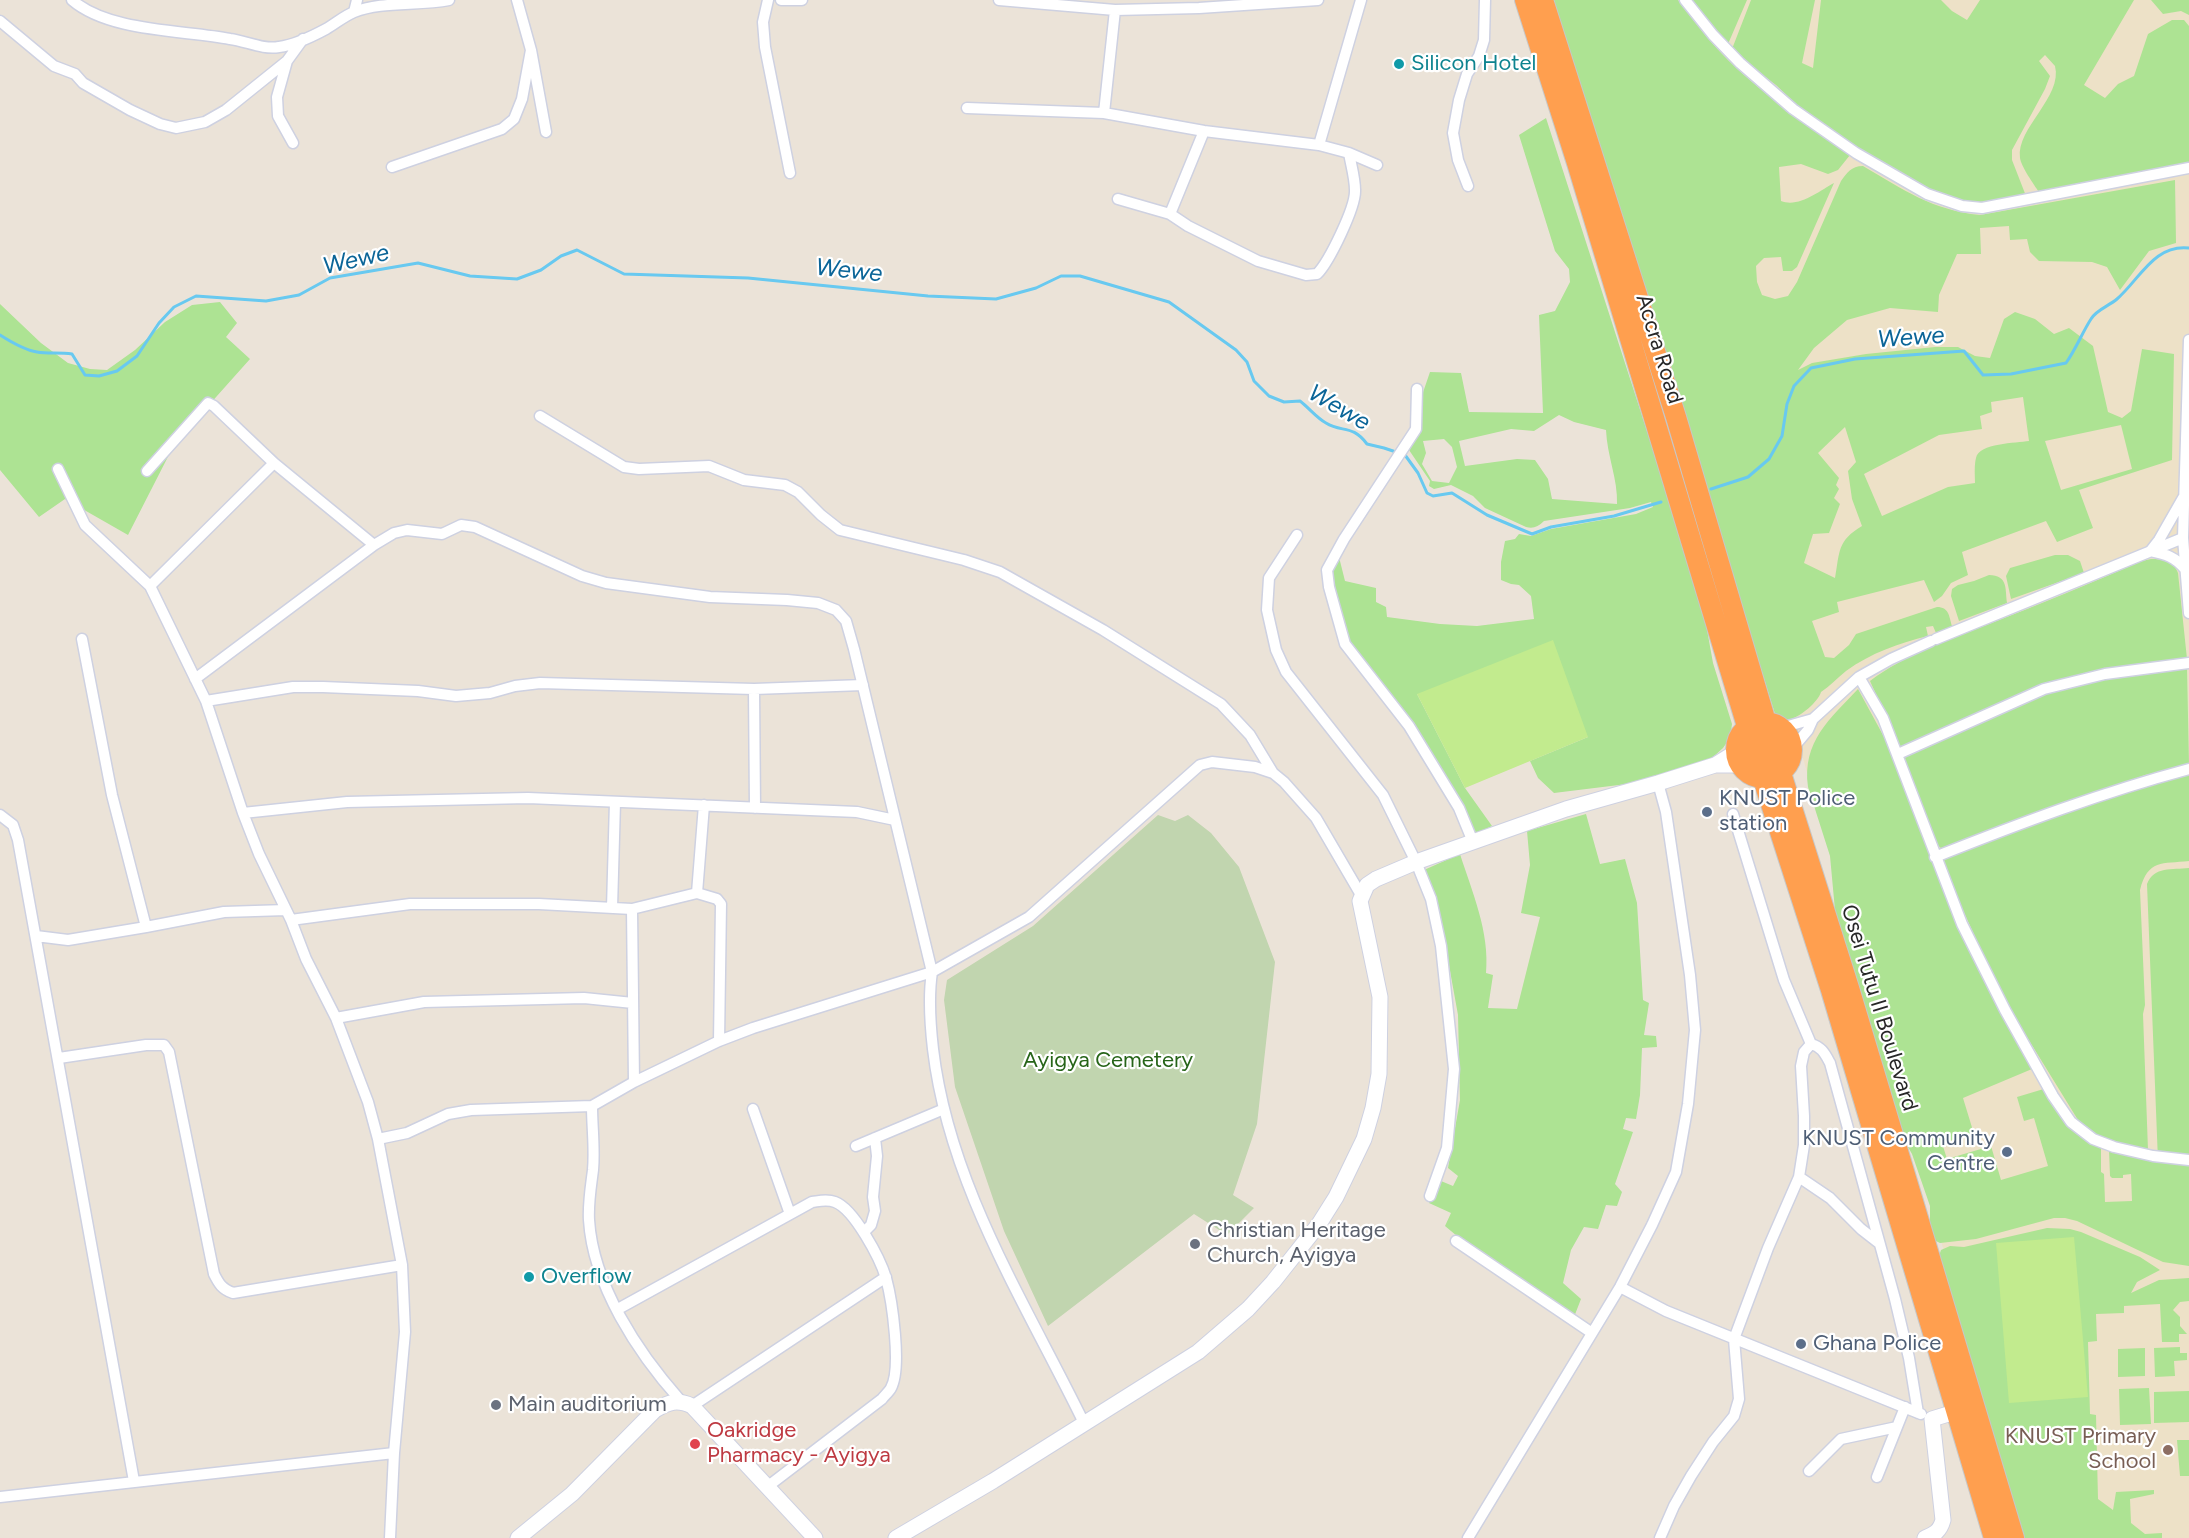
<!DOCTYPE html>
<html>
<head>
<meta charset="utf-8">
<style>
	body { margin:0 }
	canvas { display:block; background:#ebe3d8 }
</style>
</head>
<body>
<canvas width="2189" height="1538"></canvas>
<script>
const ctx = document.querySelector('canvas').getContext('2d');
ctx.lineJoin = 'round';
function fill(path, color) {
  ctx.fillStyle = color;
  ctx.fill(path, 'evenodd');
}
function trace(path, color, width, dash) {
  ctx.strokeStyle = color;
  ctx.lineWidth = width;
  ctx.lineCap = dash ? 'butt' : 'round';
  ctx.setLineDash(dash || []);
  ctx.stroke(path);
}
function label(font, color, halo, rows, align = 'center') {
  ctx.font = font + ' Figtree,sans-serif';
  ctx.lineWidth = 4.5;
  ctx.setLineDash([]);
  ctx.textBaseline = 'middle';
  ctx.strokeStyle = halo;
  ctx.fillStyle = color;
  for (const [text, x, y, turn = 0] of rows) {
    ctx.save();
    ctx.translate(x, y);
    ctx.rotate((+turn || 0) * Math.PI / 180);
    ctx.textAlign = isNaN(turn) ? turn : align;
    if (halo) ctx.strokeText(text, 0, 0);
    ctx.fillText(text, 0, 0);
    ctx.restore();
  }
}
fill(new Path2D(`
	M 1570,0 L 2189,0 L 2189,1538 L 2026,1538 L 1726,489 Z`), '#ede1c7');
fill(new Path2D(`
	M 1553,0 L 1678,0 C 1694,21 1710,42 1729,61 C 1766,96 1808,126 1850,155 L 1838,170 L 1828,174 L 1801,164 L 1779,167 L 1781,201 C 1799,208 1819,191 1834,183 L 1797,267 L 1792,271 L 1783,271 L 1781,257 L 1764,258 L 1756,266 L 1757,282 L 1762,295 L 1775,299 L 1788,296 L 1797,282 L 1841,181 C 1847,173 1851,166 1863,166 C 1904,190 1932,210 1980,215 L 2175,180 L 2176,243 L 2149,251 L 2120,290 L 2107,267 L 2092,262 L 2039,261 L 2030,252 L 2027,239 L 2010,240 L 2009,226 L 1980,228 L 1981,254 L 1957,254 L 1939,295 L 1938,312 L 1890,308 L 1847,320 L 1814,348 L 1798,370 L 1812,363 L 1866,354 L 1935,347 L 1958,347 L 1975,356 L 1990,358 L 2004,319 L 2015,312 L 2035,319 L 2054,334 L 2069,328 L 2093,346 L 2108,412 L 2122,418 L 2131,411 L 2142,349 L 2174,354 L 2172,460 L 2079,490 L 2093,528 L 2057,542 L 2046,521 L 1962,552 L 1968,575 L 1951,583 L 1942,596 L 1934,602 L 1924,580 L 1837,602 L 1839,612 L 1812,621 L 1825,657 L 1834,658 L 1849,645 L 1856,634 L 1937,607 C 1949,607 1949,616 1952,626 L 1936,633 L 1933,626 L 1926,627 L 1928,636 C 1899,643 1871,653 1846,671 C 1837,678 1830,686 1821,692 C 1818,702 1801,716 1791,719 C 1786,720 1781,718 1776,717 ZM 2023,397 L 2029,441 C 2016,443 1979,443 1976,458 C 1974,466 1975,476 1975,483 L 1948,487 L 1882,516 L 1864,474 L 1939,435 L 1982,429 L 1980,416 L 1992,412 L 1991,402 ZM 2121,425 L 2132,469 L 2061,490 L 2045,441 ZM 1845,427 L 1856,462 L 1848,471 L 1852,499 L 1862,526 C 1837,541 1840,551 1835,578 L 1804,563 L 1813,534 L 1829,533 L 1840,504 L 1834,498 L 1839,489 L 1836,485 L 1839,478 L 1818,453 Z
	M 1691,0 L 1747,0 L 1728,44 Z
	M 1751,0 L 1815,0 L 1802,63 L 1813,68 L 1821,0 L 1941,0 L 1952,11 L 1967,20 L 1980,0 L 2134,0 L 2084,85 L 2105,98 L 2118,84 L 2134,76 L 2148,34 L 2172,20 L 2184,20 L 2189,26 L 2189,162 L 2039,192 C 2034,185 2021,166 2020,158 C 2016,128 2063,97 2055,66 L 2045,55 L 2039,61 L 2050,76 L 2045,89 L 2012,150 L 2012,160 L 2026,196 L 1977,204 L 1966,204 L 1936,193 L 1906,178 L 1856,149 L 1799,107 L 1776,85 L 1753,68 L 1732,49 Z
	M 2151,0 L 2189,0 L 2189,15 L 2181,11 L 2163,14 Z
	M 1546,118 L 1702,602 L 1713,663 L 1732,724 L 1730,738 L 1723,748 L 1712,758 L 1693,766 L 1627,784 L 1554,793 L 1538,778 L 1530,761 L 1588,737 L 1417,694 L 1465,788 L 1492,826 L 1475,834 L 1452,789 L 1418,731 L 1351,646 L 1331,571 L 1339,557 L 1345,581 L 1376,588 L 1376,602 L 1386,607 L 1387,617 L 1440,624 L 1477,626 L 1534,619 L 1531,596 L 1519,585 L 1511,584 L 1501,580 L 1501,562 L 1505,541 L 1515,539 L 1519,534 L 1531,536 L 1551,529 L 1636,514 L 1653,507 L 1651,502 L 1630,508 L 1544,521 C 1538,527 1533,529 1526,527 L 1485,508 L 1473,496 L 1451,485 L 1434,489 L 1429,486 L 1430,481 L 1409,450 L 1419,404 L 1430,372 L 1461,373 L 1469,412 L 1543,413 L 1539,315 L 1555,311 L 1570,282 L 1569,269 L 1555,251 L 1519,135 ZM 1559,415 L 1574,422 L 1606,430 C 1607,456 1618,479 1617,504 L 1552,499 L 1548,479 L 1535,460 L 1517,459 L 1465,466 L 1459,441 L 1511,429 L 1534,431 ZM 1444,439 L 1452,447 L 1457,467 L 1449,483 L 1432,481 L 1422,464 L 1426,453 L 1423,441 Z
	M 220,302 L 237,323 L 226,337 L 250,359 L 175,443 L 128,535 L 65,499 L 39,517 L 0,470 L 0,304 L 41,343 L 68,363 L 90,369 L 107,370 L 135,350 L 165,322 L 192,305 Z
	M 2055,555 L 2068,555 L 2080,561 L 2084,573 L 2011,599 L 2006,576 L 2010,568 Z
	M 2151,559 C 2164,559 2173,560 2178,573 L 2187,659 L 2096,672 L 2040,685 L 1901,750 L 1870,681 C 1906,654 1948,640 1989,624 C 2041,604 2091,583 2142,561 Z
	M 1989,575 C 2008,576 2005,587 2007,603 L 1959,621 L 1951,596 L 1952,589 L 1958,585 L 1974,581 Z
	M 2187,667 L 2189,765 L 2145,775 L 1948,846 L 1941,848 L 1937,845 L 1903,756 L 2048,693 L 2109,676 Z
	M 1858,689 L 1896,759 L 1929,852 L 1972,957 L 2032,1069 L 1963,1098 L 1974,1134 L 1942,1143 L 1947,1159 L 1991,1146 L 2001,1180 L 2048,1166 L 2034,1118 L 2024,1121 L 2017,1097 L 2047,1088 L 2066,1121 L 2101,1147 L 2101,1172 L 2104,1174 L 2105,1202 L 2132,1201 L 2131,1174 L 2123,1175 L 2123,1178 L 2112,1178 L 2110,1176 L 2109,1149 L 2127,1156 L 2158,1161 L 2147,884 C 2154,866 2172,870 2189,868 L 2189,1266 L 2163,1262 L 2077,1221 L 2065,1218 L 2054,1218 L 1976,1239 L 1940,1243 L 1934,1240 L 1930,1230 L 1930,1206 L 1912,1154 L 1900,1133 L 1836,921 L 1830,856 L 1808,787 C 1802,741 1830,719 1858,689 Z
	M 2189,774 L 2189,861 C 2162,864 2148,859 2140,890 L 2145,1005 L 2143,1014 L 2148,1150 C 2125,1149 2093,1138 2078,1120 L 2014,1016 L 1983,954 L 1944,869 L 1943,862 L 1947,856 C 2027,827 2107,797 2189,774 Z
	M 1586,814 L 1600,864 L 1625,859 L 1637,903 L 1643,1000 L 1649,1003 L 1644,1035 L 1656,1036 L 1657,1047 L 1642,1048 L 1640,1095 L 1636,1119 L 1626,1118 L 1623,1129 L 1633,1132 L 1615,1184 L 1622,1192 L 1617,1206 L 1606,1205 L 1598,1229 L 1584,1227 L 1571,1250 L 1563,1283 L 1581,1299 L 1574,1317 L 1475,1251 L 1445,1226 L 1451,1213 L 1429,1203 L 1441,1181 L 1453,1186 L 1458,1176 L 1448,1168 L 1460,1100 L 1458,1015 L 1443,932 L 1424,870 L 1460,854 C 1472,892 1490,932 1486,973 L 1493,975 L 1488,1008 L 1517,1009 L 1540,917 L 1521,913 L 1530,865 L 1527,831 Z
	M 2047,1228 L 2070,1229 L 2081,1232 L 2140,1257 L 2160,1270 L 2137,1282 L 2131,1293 L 2159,1280 L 2189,1278 L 2189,1301 L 2180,1302 L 2173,1310 L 2180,1317 L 2180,1326 L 2187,1334 L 2179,1334 L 2179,1342 L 2162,1342 L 2160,1304 L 2124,1306 L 2124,1313 L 2096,1314 L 2097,1341 L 2088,1342 L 2090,1414 L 2096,1415 L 2098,1499 L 2113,1510 L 2116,1492 L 2154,1490 L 2154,1494 L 2130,1499 L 2131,1523 L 2145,1534 L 2162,1533 L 2162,1538 L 2021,1538 L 1939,1256 L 1941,1250 L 1950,1246 L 1964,1247 Z
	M 2180,1347 L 2180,1353 L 2187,1353 L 2187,1360 L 2174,1361 L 2175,1376 L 2155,1377 L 2154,1348 Z
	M 2145,1348 L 2145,1376 L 2118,1377 L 2118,1349 Z
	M 2149,1388 L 2151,1424 L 2120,1425 L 2119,1389 Z
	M 2189,1391 L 2189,1422 L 2154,1423 L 2154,1392 Z
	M 2177,1440 L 2189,1440 L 2189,1476 L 2180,1476 Z`), '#ade393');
fill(new Path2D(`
	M 1158,815 L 1175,821 L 1188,815 L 1211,833 L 1239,867 L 1275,962 L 1257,1124 L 1233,1195 L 1254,1208 L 1227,1235 L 1194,1214 L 1048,1326 L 1004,1231 L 955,1087 L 944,1000 L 947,980 L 1033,926 Z`), '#c1d5af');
fill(new Path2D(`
	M 1553,640 L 1588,737 L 1465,788 L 1417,694 Z
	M 2074,1237 L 2088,1397 L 2009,1403 L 1996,1243 Z`), '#c2eb8e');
trace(new Path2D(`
	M 0,335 C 11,342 24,350 37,352 C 48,354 60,352 72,354 L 85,375 L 99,376 L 117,371 L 137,356 L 159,323 L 174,307 L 196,296 L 266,301 L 299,295 L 330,278 L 418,263 L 470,276 L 517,279 L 541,270 L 561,256 L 577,250 L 624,274 L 748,278 L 928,296 L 996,299 L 1036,288 L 1061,276 L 1080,276 L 1169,302 L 1236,350 L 1247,362 L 1254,381 L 1269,396 L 1284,402 L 1300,401 C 1309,408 1317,418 1326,423 C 1342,433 1352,424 1367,444 L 1384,448 L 1405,455 L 1418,473 L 1427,493 L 1433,496 L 1452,493 L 1487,515 L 1532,534 L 1551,527 L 1614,516 L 1661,502
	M 1711,489 L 1748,477 L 1769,459 L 1782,436 L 1787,404 L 1794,386 L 1811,368 L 1855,359 L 1964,351 L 1983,375 L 2011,374 L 2066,363 C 2076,349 2082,333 2091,319 C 2096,310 2109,306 2117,299 C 2140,279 2154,244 2189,248`), '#68c9f0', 3);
const street = new Path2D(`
	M 72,0 C 109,32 183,30 230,39 C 246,41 263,50 279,47 C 295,45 313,36 326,29 C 335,24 344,16 354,12 C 381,1 419,6 449,0
	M 517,0 L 531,50 L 546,132
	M 768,0 L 763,22 L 765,47 L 790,173
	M 781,0 L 802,0
	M 999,0 L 1115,10 L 1199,8 L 1318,0
	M 1685,0 L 1713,35 L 1740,63 L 1793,109 L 1856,153 L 1927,194 L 1962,206 L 1982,208 L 2189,168
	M 354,12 L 357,0
	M 0,21 L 54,66 L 75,74 L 83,83 L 130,110 L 160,124 L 176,128 L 205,122 L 226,110 L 287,61
	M 967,108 L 1104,113 L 1204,131 L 1319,145 L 1349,153 L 1377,165
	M 1104,113 L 1115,10
	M 293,143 L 278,116 L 277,97 L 287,61 L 303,39
	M 1319,145 L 1361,0
	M 392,167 L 502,129 L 514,119 L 522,99 L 531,50
	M 1468,186 L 1458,160 L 1453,133 L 1459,100 L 1467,74 L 1479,56 L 1484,40 L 1485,0
	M 1118,199 L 1170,214 L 1188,226 L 1258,261 L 1306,275 L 1317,274 C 1329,262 1356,207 1355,190 C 1355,178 1351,165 1349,153
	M 1170,214 L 1204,131
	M 2189,340 L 2183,538 L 2189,613
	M 1417,389 L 1416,429 L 1344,539 L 1327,570 L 1329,587 L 1345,644 L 1409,726 L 1459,808 L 1473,842
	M 540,416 L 624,467 L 639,469 L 709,466 L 744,480 L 785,485 L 798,492 L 821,515 L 840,530 L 964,560 L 1000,572 L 1103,630 L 1221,704 L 1250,735 L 1273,773
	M 274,463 L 150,586 L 206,701 L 243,813 L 259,854 L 291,920 L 306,959 L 336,1018 L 368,1102 L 378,1139 L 402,1265 L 405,1332 L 394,1453 L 390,1538
	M 58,469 L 85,525 L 150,586
	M 147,471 L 208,403 L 214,406 L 274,463 L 374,545
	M 1297,535 L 1269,578 L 1267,610 L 1276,650 L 1286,672 L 1383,795 L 1416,862 L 1431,899 L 1441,946 L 1454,1069 L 1447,1148 L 1430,1196
	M 2152,549 L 2159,540 L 2183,498
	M 2150,551 C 2166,554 2175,557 2185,569
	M 82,639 L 112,795 L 146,927 L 224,912 L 286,910
	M 1936,639 L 2183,538
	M 1859,677 L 1883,718 L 1962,924 L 2005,1010 L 2053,1096 L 2071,1122 L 2093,1139 L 2114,1147 L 2153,1156 L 2189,1160
	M 195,679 L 374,545 L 394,533 L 407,530 L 442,534 L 461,525 L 475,527 L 582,576 L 606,583 L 710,597 L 787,600 L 818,603 L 836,610 L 846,621 L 854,649 L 932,972 C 928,998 930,1023 933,1049 C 949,1185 1025,1302 1084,1423
	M 754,689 L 755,808
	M 206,701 L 293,687 L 323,687 L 418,691 L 456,696 L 490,693 L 515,686 L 540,683 L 754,689 L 863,685
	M 1778,726 L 1788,726 L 1813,719
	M 1792,749 L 1808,730 L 1813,719 L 1859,677 L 1891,659 L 1931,641
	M 1898,754 L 2044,689 L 2105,674 L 2189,663
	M 243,813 L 347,802 L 528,798 L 857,812 L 895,820
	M 1733,814 L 1784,980 L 1811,1044 C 1822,1047 1825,1054 1830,1063 L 1895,1299 L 1909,1358 L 1918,1413
	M 0,815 L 13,825 L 18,840 L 134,1481
	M 1935,857 C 2018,824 2103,792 2189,769
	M 697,893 L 704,805
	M 612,908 L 615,802
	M 632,909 L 634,1082
	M 291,920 L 410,904 L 539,904 L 632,909 L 697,893 L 717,899 L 721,904 L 719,1041
	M 36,936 L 68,940 L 146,927
	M 336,1018 L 424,1002 L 584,998 L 633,1003
	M 59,1058 L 146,1045 L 164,1045 L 169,1052 L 214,1274 C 219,1284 222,1289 233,1293 L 402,1265
	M 592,1106 C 592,1127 595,1149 593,1170 C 591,1186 588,1203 589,1220 C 593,1285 638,1353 680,1400
	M 753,1109 L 790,1214
	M 378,1139 L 407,1133 L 448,1114 L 471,1110 L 592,1106 L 634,1082 L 719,1041 L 753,1028 L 932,972 L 1029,917 L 1200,765 L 1212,762 L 1255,767 L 1273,773 L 1284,782 L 1316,818 L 1361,895
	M 856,1146 L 944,1109
	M 1799,1177 L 1830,1198 L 1861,1229 L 1879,1243
	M 864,1232 L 871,1225 L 875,1211 L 873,1197 L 877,1156 L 875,1138
	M 1456,1241 L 1592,1333
	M 1620,1287 L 1666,1311 L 1921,1414
	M 618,1309 L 812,1202 C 820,1201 827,1199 835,1202 C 854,1209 880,1258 886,1278 C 892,1300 902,1368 891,1388 C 889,1392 884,1396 882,1399 L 767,1487
	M 692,1406 L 886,1277
	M 1809,1471 L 1841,1439 L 1897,1427
	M 1877,1477 L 1905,1407
	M 0,1497 L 394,1453
	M 1468,1538 L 1620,1287 L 1652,1225 L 1676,1172 L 1688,1104 L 1695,1030 L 1690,975 L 1666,812 L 1658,783
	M 1660,1538 L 1674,1506 L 1691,1476 L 1713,1442 L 1734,1416 L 1739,1399 L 1734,1339 L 1768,1248 L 1799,1177 L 1804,1145 L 1804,1116 L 1801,1066 L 1804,1052 L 1811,1044`);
const secondary = new Path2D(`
	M 1715,765 L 1740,765
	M 518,1538 L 572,1494 L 655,1410 C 669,1402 677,1399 692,1406 L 815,1538
	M 896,1538 L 993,1481 L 1198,1352 L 1248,1309 L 1273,1282 L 1319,1224 L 1336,1197 L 1364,1139 L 1373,1108 L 1379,1074 L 1380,997 L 1360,901 L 1367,885 L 1376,879 L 1416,862 L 1566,809 L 1658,783 L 1715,765 L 1731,755 L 1737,747
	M 1925,1538 C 1935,1534 1940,1531 1943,1520 L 1932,1419 L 1958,1411`);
const highway = new Path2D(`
	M 1525,0 L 1577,163 L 1763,779 L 1831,990 L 1994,1538
	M 1543,0 L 1676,417 L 1781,773 L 1849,988 L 2014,1538
	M1736 750a28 28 0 1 1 56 0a28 28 0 1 1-56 0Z`);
trace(street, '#ced1e1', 13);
trace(secondary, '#ced1e1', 17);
trace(highway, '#c7c7c7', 22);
trace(street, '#fff', 10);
trace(secondary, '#fff', 15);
trace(highway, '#ff9f4f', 20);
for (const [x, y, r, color] of [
	[1399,64,6,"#0f9aa8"],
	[1707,812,6,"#5c6f8a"],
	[2007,1152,6,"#5c6f8a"],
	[1195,1244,6,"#6b7280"],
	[529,1277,6,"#0f9aa8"],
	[1801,1344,6,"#5c6f8a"],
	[496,1405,6,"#6b7280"],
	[695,1444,6,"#e0444e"],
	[2168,1450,6,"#8d6e63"]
]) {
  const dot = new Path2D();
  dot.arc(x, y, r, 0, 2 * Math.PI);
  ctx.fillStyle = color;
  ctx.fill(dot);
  trace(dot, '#fff', 2);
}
label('22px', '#0d838f', '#fff', [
	["Silicon Hotel",1411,64],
	["Overflow",541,1277]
], 'left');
label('22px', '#272727', '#fff', [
	["Accra Road",1659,349,73],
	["Osei Tutu II Boulevard",1879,1008,73]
]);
label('22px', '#4e5e75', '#fff', [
	["KNUST Police",1719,799],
	["station",1719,824],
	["KNUST Community",1995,1139,"right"],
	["Centre",1995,1164,"right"],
	["Ghana Police",1813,1344]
], 'left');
label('22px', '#266418', '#fff', [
	["Ayigya Cemetery",1108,1061]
]);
label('22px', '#5b616d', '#fff', [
	["Christian Heritage",1207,1231],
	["Church, Ayigya",1207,1256],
	["Main auditorium",508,1405]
], 'left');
label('22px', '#be3a42', '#fff', [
	["Oakridge",707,1431],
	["Pharmacy - Ayigya",707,1456]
], 'left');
label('22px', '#785e54', '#fff', [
	["KNUST Primary",2156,1437],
	["School",2156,1462]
], 'right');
label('italic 24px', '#0b6598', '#fff', [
	["Wewe",356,260,-13],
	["Wewe",849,271,6],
	["Wewe",1911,338,-4],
	["Wewe",1339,408,30]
]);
</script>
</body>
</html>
